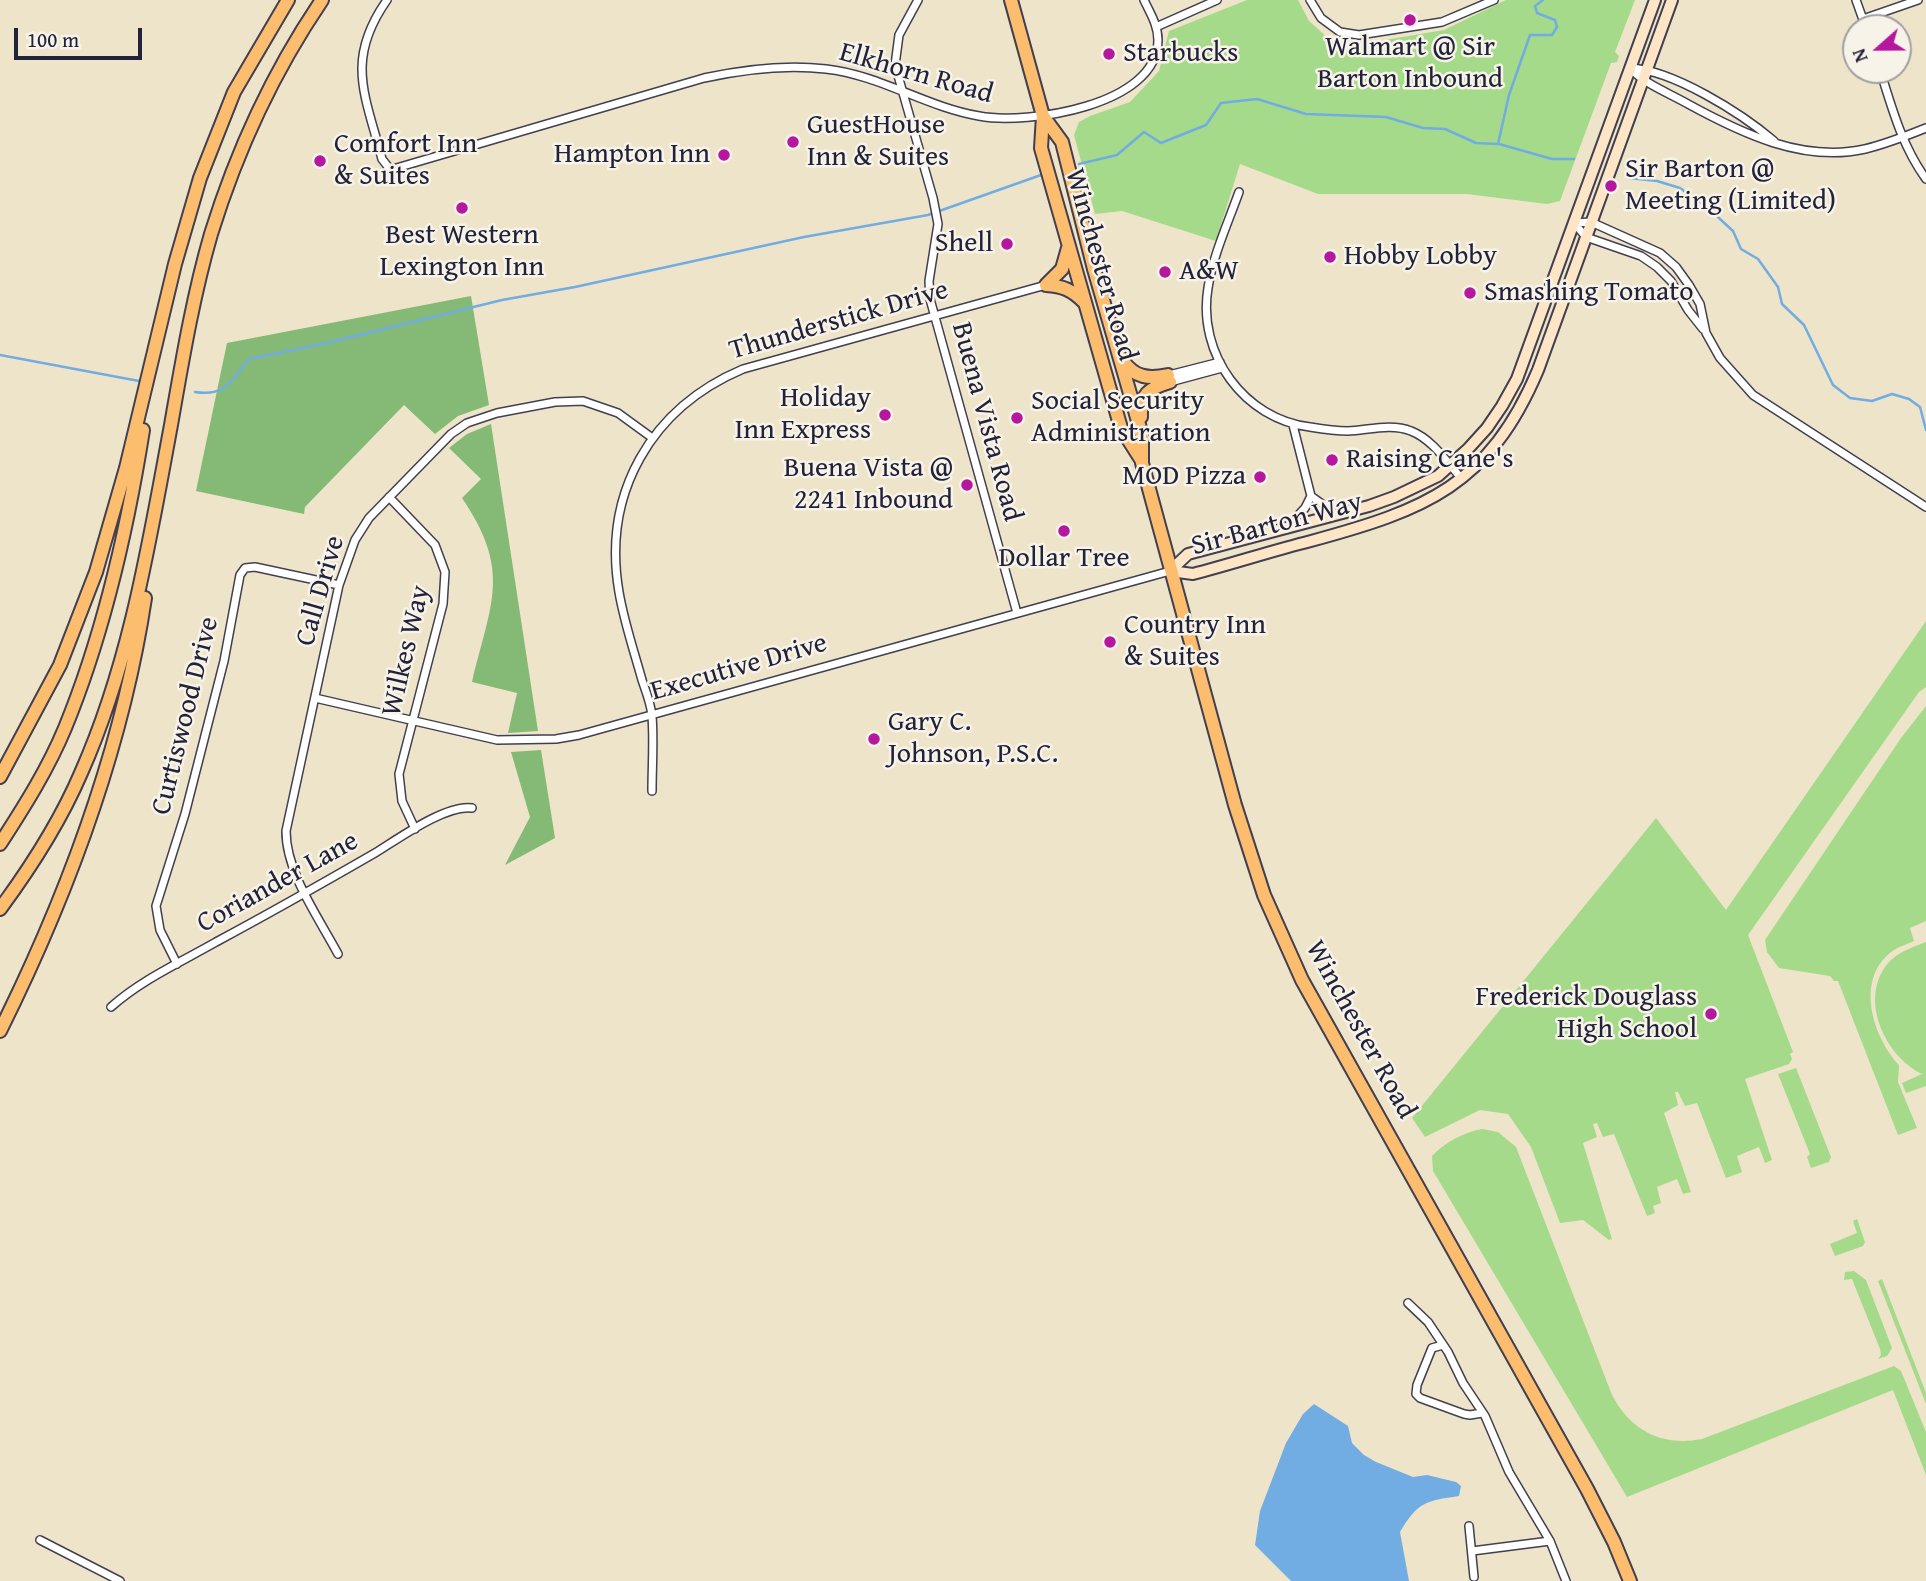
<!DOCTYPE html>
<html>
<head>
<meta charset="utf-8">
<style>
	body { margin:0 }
	#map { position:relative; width:1926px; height:1581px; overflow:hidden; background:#eee4c9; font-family:"Gentium Book Plus",serif }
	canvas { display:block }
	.north { position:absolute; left:1842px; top:14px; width:70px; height:70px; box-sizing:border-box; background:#f7f3e8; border:2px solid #a29fa3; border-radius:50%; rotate:249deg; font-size:19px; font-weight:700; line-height:28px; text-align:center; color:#22223b }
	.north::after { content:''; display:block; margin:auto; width:24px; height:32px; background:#b5179e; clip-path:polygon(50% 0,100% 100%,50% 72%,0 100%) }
	.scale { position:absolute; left:14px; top:28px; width:128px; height:32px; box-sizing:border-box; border:4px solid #22223b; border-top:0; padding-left:9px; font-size:21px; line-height:24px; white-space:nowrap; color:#22223b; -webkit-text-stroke:5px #f7f3e8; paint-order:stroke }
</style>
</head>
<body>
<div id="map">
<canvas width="1926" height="1581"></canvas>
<div class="north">N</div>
<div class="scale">100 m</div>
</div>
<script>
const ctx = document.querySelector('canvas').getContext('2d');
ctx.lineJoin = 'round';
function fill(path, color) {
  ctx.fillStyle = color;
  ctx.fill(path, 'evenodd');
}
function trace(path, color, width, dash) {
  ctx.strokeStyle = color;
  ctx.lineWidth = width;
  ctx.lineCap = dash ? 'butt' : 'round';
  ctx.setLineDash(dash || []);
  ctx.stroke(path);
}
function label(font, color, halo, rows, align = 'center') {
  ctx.font = font + ' "Gentium Book Plus",serif';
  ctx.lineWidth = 5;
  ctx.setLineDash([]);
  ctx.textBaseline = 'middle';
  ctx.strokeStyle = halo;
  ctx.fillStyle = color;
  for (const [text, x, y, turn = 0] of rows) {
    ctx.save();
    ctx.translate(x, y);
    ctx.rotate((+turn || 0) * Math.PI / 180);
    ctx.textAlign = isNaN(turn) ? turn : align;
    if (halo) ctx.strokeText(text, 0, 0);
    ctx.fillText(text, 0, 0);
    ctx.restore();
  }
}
fill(new Path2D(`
	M 1247,0 L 1298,0 L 1309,21 L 1328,38 L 1355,45 L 1444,30 L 1506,0 L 1635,0 L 1615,52 L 1619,56 L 1617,62 L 1611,63 L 1560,201 L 1547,204 L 1467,194 L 1318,194 L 1240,164 L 1216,241 L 1122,211 L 1095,214 L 1074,135 L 1079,122 L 1090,116 L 1130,102 L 1159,71 L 1169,31 Z
	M 1926,621 L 1926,687 L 1919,692 L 1748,935 L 1793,1052 L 1790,1054 L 1792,1059 L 1789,1064 L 1745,1079 L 1772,1160 L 1765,1163 L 1759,1147 L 1737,1156 L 1742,1172 L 1726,1178 L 1697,1103 L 1685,1106 L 1678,1092 L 1675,1092 L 1678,1105 L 1664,1113 L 1691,1192 L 1683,1194 L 1677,1179 L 1657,1187 L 1661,1203 L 1653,1206 L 1655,1213 L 1647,1216 L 1614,1134 L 1603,1137 L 1597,1123 L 1593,1124 L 1597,1137 L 1583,1143 L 1612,1239 L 1609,1240 L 1583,1220 L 1560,1223 L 1531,1147 L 1508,1114 L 1480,1110 L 1425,1137 L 1412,1118 L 1656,818 L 1726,910 Z
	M 1926,706 L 1926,921 L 1910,928 L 1914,941 C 1908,944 1900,946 1894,950 C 1854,977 1872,1036 1899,1065 L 1898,1082 L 1917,1128 L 1898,1135 L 1838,981 L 1834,981 L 1830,976 L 1779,968 L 1767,952 L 1765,940 L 1901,738 Z
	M 1926,942 L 1926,1086 L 1906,1093 L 1902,1083 L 1922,1074 C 1885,1056 1858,999 1888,963 C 1898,952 1913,947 1926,942 Z
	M 1796,1068 L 1831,1157 L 1829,1162 L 1811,1168 L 1807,1157 L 1810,1154 L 1778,1074 Z
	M 1482,1129 L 1498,1132 L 1516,1147 L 1612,1395 C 1630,1430 1662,1447 1702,1439 L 1894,1366 L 1901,1371 L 1926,1432 L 1926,1475 L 1893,1390 L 1627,1497 L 1433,1171 L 1432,1156 C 1444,1143 1464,1132 1482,1129 Z
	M 1857,1219 L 1865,1242 L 1863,1246 L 1835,1256 L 1830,1244 L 1857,1233 L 1853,1221 Z
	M 1854,1271 L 1866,1280 L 1892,1348 L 1887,1356 L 1878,1359 L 1881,1355 L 1880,1349 L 1852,1279 L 1844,1280 L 1845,1272 Z
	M 1882,1279 L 1926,1393 L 1926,1404 L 1878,1281 Z`), '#a5da8a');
fill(new Path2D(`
	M 471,296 L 489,405 L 458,416 L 435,434 L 404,405 L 305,507 L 304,514 L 196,491 L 227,343 Z
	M 491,424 L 538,731 L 508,733 L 517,693 L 472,682 C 491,602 512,572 462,498 L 481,479 L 449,448 L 467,434 Z
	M 541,750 L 555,838 L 505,865 L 530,817 L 511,752 Z`), '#84ba76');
fill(new Path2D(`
	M 1314,1404 L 1348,1426 L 1352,1443 L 1364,1455 L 1376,1462 L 1413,1477 L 1427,1475 L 1456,1482 L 1461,1486 L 1459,1496 C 1425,1501 1418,1502 1400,1532 L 1409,1581 L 1291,1581 L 1255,1545 L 1260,1511 L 1286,1443 L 1303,1414 Z`), '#71ace2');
trace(new Path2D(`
	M 1499,144 L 1552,159 L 1574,159
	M 1079,164 L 1117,155 L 1144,132 L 1161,143 L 1206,125 L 1221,103 L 1257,99 L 1306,114 L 1386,117 L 1423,128 L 1445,129 L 1476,143 L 1498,144 L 1509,95 L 1530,35 L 1552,35 L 1557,27 L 1555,20 L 1537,13 L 1535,6 L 1543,0
	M 1629,178 L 1657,181 L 1680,188 L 1708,208 L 1733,231 L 1741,249 L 1758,259 L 1778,287 L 1782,304 L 1804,325 L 1833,385 L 1850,398 L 1872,401 L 1892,394 L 1909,399 L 1920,407 L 1926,430
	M 0,355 L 139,381
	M 195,392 C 226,397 232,380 249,359 L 327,343 L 502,300 L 575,287 L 804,237 L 928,215 L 1041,175`), '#71ace2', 2.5);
const street = new Path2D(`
	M 387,0 C 345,60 365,94 382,159 L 389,168 L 393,169 L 704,78 C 745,69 785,64 826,69 C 880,75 926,107 979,116 C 1027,125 1158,106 1158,40 C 1158,25 1150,13 1144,0
	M 918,0 L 899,35 L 895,65 L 933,198 L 938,224 L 929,281 L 930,299 L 1017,613
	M 1310,0 L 1321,18 L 1340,32 L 1359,35 L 1442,22 L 1494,0
	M 1856,0 L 1866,28
	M 1863,19 L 1918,0
	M 1156,27 L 1217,0
	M 1630,68 C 1646,85 1667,92 1688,104 C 1741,133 1803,163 1865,149 C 1886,144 1906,136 1926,128
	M 1630,68 C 1673,70 1741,113 1774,141
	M 1880,70 C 1892,108 1902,146 1926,179
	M 1239,192 C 1228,223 1213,255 1208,288 C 1197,354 1244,419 1310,427 C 1322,429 1335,431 1348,431 C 1368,430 1392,423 1411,431 C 1432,439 1447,462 1461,478
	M 1574,223 L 1591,222 L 1660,253 L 1676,267 L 1689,285 L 1700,304 L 1706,333 L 1720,358 L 1753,395 L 1926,507
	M 1574,223 L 1586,237 L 1641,256 L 1657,267 L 1671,281 L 1688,310 L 1703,329
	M 1169,375 L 1220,362
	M 1170,382 L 1222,368
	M 1293,425 L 1311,496 L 1336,514
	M 389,497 L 435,545 L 445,572 L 443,604 L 399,774 L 402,801 L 415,829
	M 1288,526 L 1305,508 L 1311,496
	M 315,698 L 497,740 L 556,739 L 579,735 L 1170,571
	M 652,791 C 652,766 654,741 652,716 C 651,704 646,692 642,680 C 634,651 624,622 619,592 C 602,493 651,408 743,369 L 1046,285
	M 338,954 C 319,918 286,873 286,831 L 339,585 L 355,540 L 369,518 L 451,434 L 467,423 L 497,413 L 555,402 L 583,401 L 618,413 L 651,437
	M 177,964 L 160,930 L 156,906 L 185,814 L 224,661 L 240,575 L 245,568 L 255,567 L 339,585
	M 111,1007 C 141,980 181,962 216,942 C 270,913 323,883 375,853 C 398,839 446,804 472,808
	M 1408,1303 L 1428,1322 L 1448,1352 L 1463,1383 L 1485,1416 L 1509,1472 L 1550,1541 L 1566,1581
	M 1443,1345 L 1432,1348 L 1417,1385 L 1416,1394 L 1420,1398 L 1464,1414 L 1470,1415 L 1482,1413
	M 1469,1526 L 1474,1577
	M 40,1540 L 120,1581
	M 1472,1551 L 1550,1541`);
const secondary = new Path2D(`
	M 1170,571 L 1193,574 C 1232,564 1271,551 1311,541 C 1425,510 1489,486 1538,370 L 1672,0
	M 1170,571 L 1188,554 L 1369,506 L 1394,497 L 1438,476 L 1468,449 L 1487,428 L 1502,406 L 1517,379 L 1655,0`);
const highway = new Path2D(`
	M 1011,0 L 1043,116 L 1041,148 L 1110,390 L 1121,428 L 1142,461
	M 1043,116 L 1062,142 L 1094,269 L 1142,435 L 1142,463 L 1235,805 L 1264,895 L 1302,980 L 1587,1489 L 1614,1542 L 1630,1581
	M 1046,285 L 1062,269 L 1068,248
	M 1046,285 C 1063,286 1072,290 1084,302
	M 1123,361 C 1135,378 1149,379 1168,375
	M 1141,417 C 1140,394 1149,388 1170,382
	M 0,777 L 60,665 L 96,572 L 126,468 L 175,264 L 200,178 L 234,92 L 288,0
	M 0,844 C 24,807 48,769 65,728 C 104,633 127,531 143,430
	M 0,909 C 31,867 60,822 81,773 C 130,663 149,543 171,425 C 182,362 193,296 211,234 C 237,150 273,72 322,0
	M 0,1031 C 68,894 122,750 145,598`);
trace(street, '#413f50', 10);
trace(secondary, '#413f50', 14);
trace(highway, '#413f50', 16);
trace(street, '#fff', 7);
trace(secondary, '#fee5c5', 10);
trace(highway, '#fcbd6f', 12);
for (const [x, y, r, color] of [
	[1410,20,7,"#b5179e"],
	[1109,54,7,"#b5179e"],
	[793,142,7,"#b5179e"],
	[724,155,7,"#b5179e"],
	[320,161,7,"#b5179e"],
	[1611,186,7,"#b5179e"],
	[462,208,7,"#b5179e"],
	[1007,244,7,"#b5179e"],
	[1330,257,7,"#b5179e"],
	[1165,272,7,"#b5179e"],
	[1470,293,7,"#b5179e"],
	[885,415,7,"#b5179e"],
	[1017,418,7,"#b5179e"],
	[1332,460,7,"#b5179e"],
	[1260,477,7,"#b5179e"],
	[967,485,7,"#b5179e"],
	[1064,531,7,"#b5179e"],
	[1110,642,7,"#b5179e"],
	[874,739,7,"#b5179e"],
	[1711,1014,7,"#b5179e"]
]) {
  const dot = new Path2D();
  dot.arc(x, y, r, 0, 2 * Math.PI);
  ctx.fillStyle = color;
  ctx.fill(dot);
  trace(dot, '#f7f3e8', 2.5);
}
label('28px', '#22223b', '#f7f3e8', [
	["Walmart @ Sir",1410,48,"center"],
	["Barton Inbound",1410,80,"center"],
	["Starbucks",1123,54],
	["GuestHouse",807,126],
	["Inn & Suites",807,158],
	["Comfort Inn",334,145],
	["& Suites",334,177],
	["Hampton Inn",710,155,"right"],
	["Sir Barton @",1625,170],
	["Meeting (Limited)",1625,202],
	["Best Western",462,236,"center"],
	["Lexington Inn",462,268,"center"],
	["Shell",993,244,"right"],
	["Hobby Lobby",1344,257],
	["A&W",1179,272],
	["Smashing Tomato",1484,293],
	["Holiday",871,399,"right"],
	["Inn Express",871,431,"right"],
	["Social Security",1031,402],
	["Administration",1031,434],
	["Raising Cane's",1346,460],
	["Buena Vista @",953,469,"right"],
	["2241 Inbound",953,501,"right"],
	["MOD Pizza",1246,477,"right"],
	["Dollar Tree",1064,559,"center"],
	["Country Inn",1124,626],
	["& Suites",1124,658],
	["Gary C.",888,723],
	["Johnson, P.S.C.",888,755],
	["Frederick Douglass",1697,998,"right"],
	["High School",1697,1030,"right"]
], 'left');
label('28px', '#22223b', '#f7f3e8', [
	["Elkhorn Road",916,74,16],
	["Winchester Road",1100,265,74],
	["Thunderstick Drive",839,321,-16],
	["Buena Vista Road",986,422,75],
	["Sir Barton Way",1277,525,-15],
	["Call Drive",321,591,-74],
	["Wilkes Way",407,651,-77],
	["Executive Drive",739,668,-16],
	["Curtiswood Drive",186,716,-76],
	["Coriander Lane",278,883,-29],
	["Winchester Road",1360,1030,61]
]);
</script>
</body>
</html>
